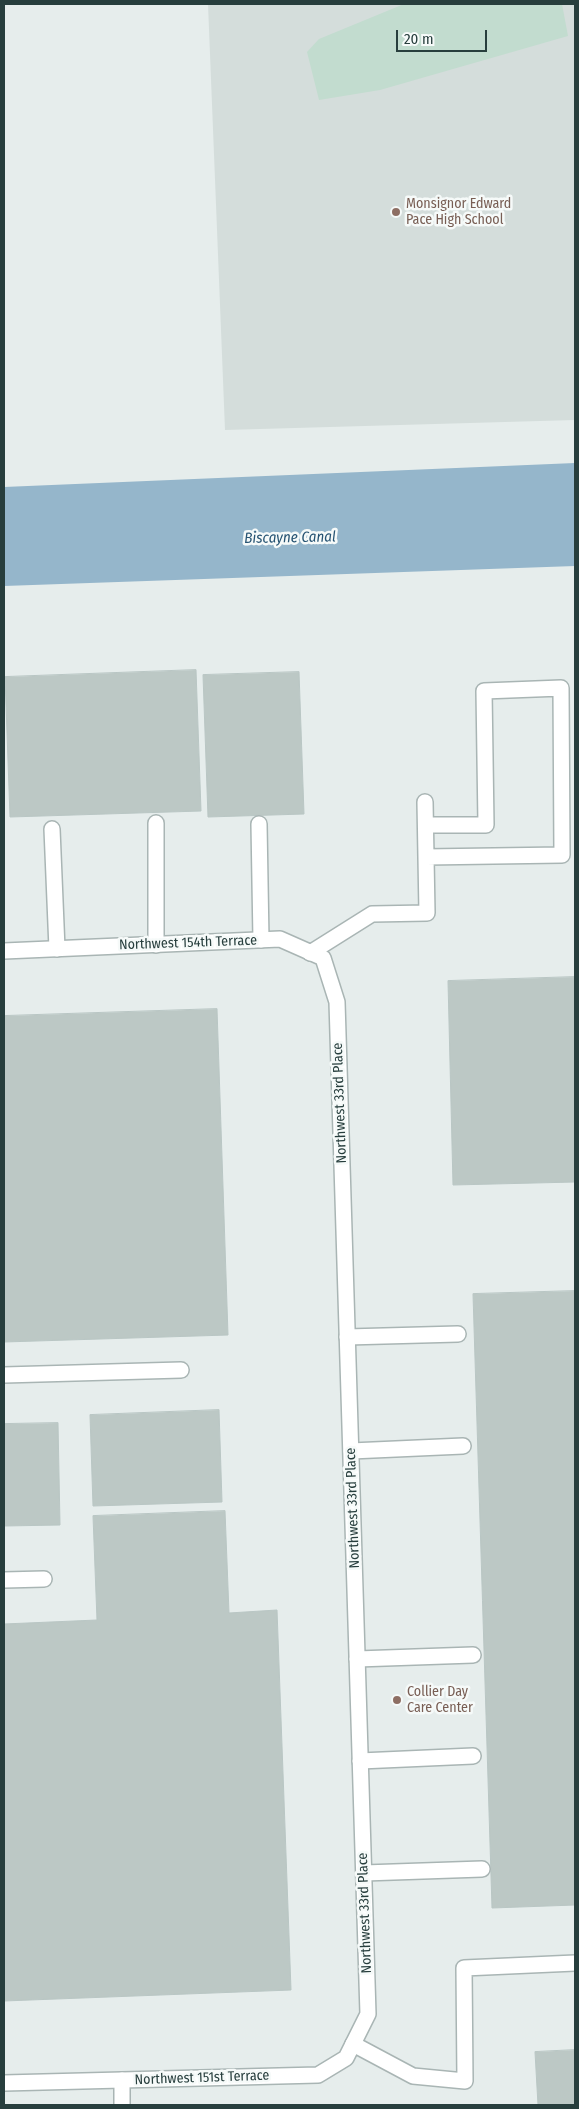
<!DOCTYPE html>
<html>
<head>
<meta charset="utf-8">
<style>
	body { margin:0 }
	#map { position:relative; width:579px; height:2109px; overflow:hidden; background:#e6edec; font-family:"Fira Sans Condensed",sans-serif }
	canvas { display:block }
	.frame { position:absolute; inset:0; border:5px solid #273e3d; pointer-events:none }
	.scale { position:absolute; left:396px; top:30px; width:91px; height:22px; box-sizing:border-box; border:2px solid #273e3d; border-top:0; padding-left:6px; font-size:15px; line-height:18px; white-space:nowrap; color:#273e3d; -webkit-text-stroke:4px #f6faf9; paint-order:stroke }
</style>
</head>
<body>
<div id="map">
<canvas width="579" height="2109"></canvas>
<div class="frame"></div>
<div class="scale">20 m</div>
</div>
<script>
const ctx = document.querySelector('canvas').getContext('2d');
ctx.lineJoin = 'round';
function fill(path, color) {
  ctx.fillStyle = color;
  ctx.fill(path, 'evenodd');
}
function trace(path, color, width, dash) {
  ctx.strokeStyle = color;
  ctx.lineWidth = width;
  ctx.lineCap = dash ? 'butt' : 'round';
  ctx.setLineDash(dash || []);
  ctx.stroke(path);
}
function label(font, color, halo, rows, align = 'center') {
  ctx.font = font + ' "Fira Sans Condensed",sans-serif';
  ctx.lineWidth = 5;
  ctx.setLineDash([]);
  ctx.textBaseline = 'middle';
  ctx.strokeStyle = halo;
  ctx.fillStyle = color;
  for (const [text, x, y, turn = 0] of rows) {
    ctx.save();
    ctx.translate(x, y);
    ctx.rotate((+turn || 0) * Math.PI / 180);
    ctx.textAlign = isNaN(turn) ? turn : align;
    if (halo) ctx.strokeText(text, 0, 0);
    ctx.fillText(text, 0, 0);
    ctx.restore();
  }
}
fill(new Path2D(`
	M 208,4 L 575,4 L 575,420 L 225,430 Z`), '#d4dddb');
fill(new Path2D(`
	M 404,4 L 562,4 L 568,36 L 380,90 L 319,100 L 307,52 L 319,39 Z`), '#c2dccf');
fill(new Path2D(`
	M 575,463 L 575,566 L 4,586 L 4,487 Z`), '#95b6cb');
const building = new Path2D(`
	M 196,670 L 201,811 L 10,817 L 5,677 Z
	M 299,672 L 304,814 L 208,817 L 203,675 Z
	M 575,977 L 575,1182 L 453,1185 L 448,981 Z
	M 217,1009 L 228,1335 L 4,1342 L 4,1016 Z
	M 575,1291 L 575,1905 L 492,1908 L 473,1294 Z
	M 219,1410 L 222,1502 L 93,1506 L 90,1415 Z
	M 58,1423 L 60,1525 L 4,1526 L 4,1424 Z
	M 225,1511 L 229,1613 L 277,1610 L 291,1990 L 4,2001 L 4,1624 L 97,1620 L 93,1516 Z
	M 575,2050 L 575,2105 L 538,2105 L 535,2052 Z`);
fill(building, '#bcc8c5');
trace(building, '#b9c6c4', 1);
const service = new Path2D(`
	M 156,823 L 156,945
	M 259,824 L 261,940
	M 426,825 L 486,825 L 484,691 L 561,688 L 562,855 L 426,857
	M 52,829 L 57,949
	M 310,953 L 372,914 L 427,913 L 425,802
	M 347,1337 L 458,1334
	M 4,1375 L 181,1370
	M 351,1451 L 463,1446
	M 4,1580 L 44,1579
	M 357,1659 L 473,1655
	M 360,1761 L 473,1756
	M 364,1873 L 482,1869
	M 353,2044 L 413,2076 L 465,2081 L 464,1968 L 575,1963
	M 122,2080 L 122,2105`);
const minor = new Path2D(`
	M 4,951 L 280,939 L 323,958 L 337,1002 L 368,2014 L 346,2058 L 318,2075 L 4,2083`);
trace(service, '#a9b5b4', 18);
trace(minor, '#a9b5b4', 18);
trace(service, '#fff', 15);
trace(minor, '#fff', 15);
for (const [x, y, r, color] of [
	[396,212,5,"#8d6e63"],
	[397,1700,5,"#8d6e63"]
]) {
  const dot = new Path2D();
  dot.arc(x, y, r, 0, 2 * Math.PI);
  ctx.fillStyle = color;
  ctx.fill(dot);
  trace(dot, '#f6faf9', 2);
}
label('14px', '#785e54', '#f6faf9', [
	["Monsignor Edward",406,204],
	["Pace High School",406,220],
	["Collier Day",407,1692],
	["Care Center",407,1708]
], 'left');
label('14px', '#273e3d', '#f6faf9', [
	["Northwest 154th Terrace",188,943,-2],
	["Northwest 33rd Place",340,1103,-92],
	["Northwest 33rd Place",353,1508,-92],
	["Northwest 33rd Place",365,1913,-92],
	["Northwest 151st Terrace",202,2078,-2]
]);
label('italic 15px', '#275473', '#f6faf9', [
	["Biscayne Canal",290,538,-1]
]);
</script>
</body>
</html>
